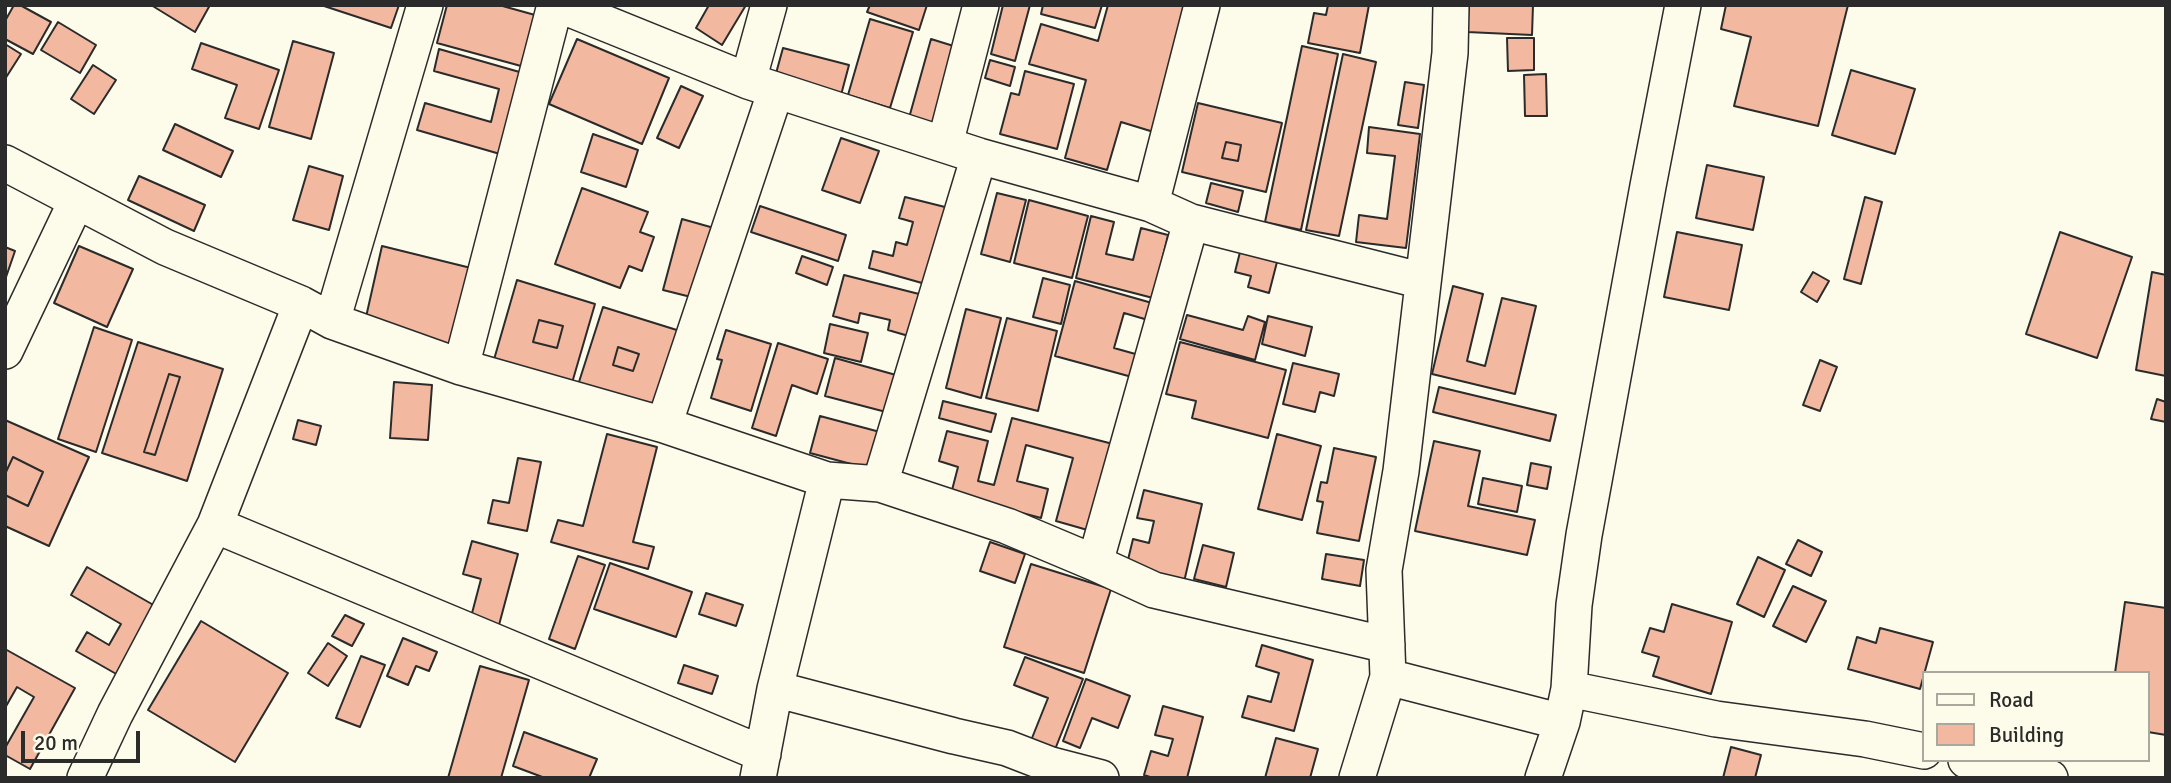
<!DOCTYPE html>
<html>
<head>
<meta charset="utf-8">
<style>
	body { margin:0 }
	#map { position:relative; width:2171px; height:783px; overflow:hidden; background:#fdfbea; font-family:Signika,sans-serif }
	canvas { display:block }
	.frame { position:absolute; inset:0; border:7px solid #2b2b2b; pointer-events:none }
	.legend { position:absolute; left:1922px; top:671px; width:228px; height:91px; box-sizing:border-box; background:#fdfbea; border:2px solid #a9a89e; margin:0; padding:9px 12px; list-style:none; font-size:21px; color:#2b2b2b }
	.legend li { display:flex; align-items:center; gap:14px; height:35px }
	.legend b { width:35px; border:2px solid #a9a89e }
	.scale { position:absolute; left:21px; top:731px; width:119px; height:32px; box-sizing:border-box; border:4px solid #2b2b2b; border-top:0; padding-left:9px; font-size:21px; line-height:24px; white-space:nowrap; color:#2b2b2b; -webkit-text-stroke:5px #fdfbea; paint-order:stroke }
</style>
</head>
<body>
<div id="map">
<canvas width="2171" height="783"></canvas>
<div class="frame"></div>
<ul class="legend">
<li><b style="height:9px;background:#fdfbea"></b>Road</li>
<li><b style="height:19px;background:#f2b8a0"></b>Building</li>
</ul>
<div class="scale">20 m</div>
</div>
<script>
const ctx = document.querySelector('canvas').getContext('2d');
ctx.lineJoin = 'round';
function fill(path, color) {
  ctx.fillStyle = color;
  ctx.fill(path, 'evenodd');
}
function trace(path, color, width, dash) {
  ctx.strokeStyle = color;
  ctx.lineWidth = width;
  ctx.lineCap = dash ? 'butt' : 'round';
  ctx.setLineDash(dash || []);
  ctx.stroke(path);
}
const building = new Path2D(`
	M 14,5 L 20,5 L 51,22 L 33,54 L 5,39 L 5,21 Z
	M 151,5 L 210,5 L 195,32 Z
	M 321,5 L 399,5 L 391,28 Z
	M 447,5 L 499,5 L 535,15 L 521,66 L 437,43 Z
	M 709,5 L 746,5 L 722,45 L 696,28 Z
	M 870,5 L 927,5 L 919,30 L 867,12 Z
	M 1003,5 L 1030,5 L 1015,61 L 991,54 Z
	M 1043,5 L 1102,5 L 1095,28 L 1041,14 Z
	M 1108,5 L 1188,5 L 1157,133 L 1121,122 L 1107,170 L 1065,158 L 1086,80 L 1029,64 L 1041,24 L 1098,41 Z
	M 1328,5 L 1369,5 L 1360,53 L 1308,43 L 1314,13 L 1326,15 Z
	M 1469,5 L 1533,5 L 1532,35 L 1467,32 Z
	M 1726,5 L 1848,5 L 1818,126 L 1734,106 L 1751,37 L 1721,29 Z
	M 870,19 L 913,32 L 890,108 L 848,95 Z
	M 58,22 L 96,45 L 80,73 L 41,50 Z
	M 1507,38 L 1534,38 L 1534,70 L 1508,71 Z
	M 577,39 L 669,78 L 642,144 L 549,104 Z
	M 931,39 L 960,48 L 938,126 L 909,118 Z
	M 293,41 L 334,53 L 311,139 L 269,127 Z
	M 201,43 L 279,70 L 259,129 L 225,118 L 237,85 L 192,69 Z
	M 5,44 L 21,54 L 5,79 Z
	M 1302,46 L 1338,54 L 1301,230 L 1265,222 Z
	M 783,48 L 849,65 L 841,95 L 775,77 Z
	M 439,49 L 523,73 L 500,154 L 417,130 L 425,103 L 491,122 L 499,89 L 434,71 Z
	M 1343,54 L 1376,62 L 1339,236 L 1306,230 Z
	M 990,60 L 1015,67 L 1010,86 L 985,78 Z
	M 93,65 L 116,80 L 94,114 L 71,99 Z
	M 1851,70 L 1915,89 L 1895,154 L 1832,135 Z
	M 1025,71 L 1074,84 L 1057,149 L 1000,134 L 1011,93 L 1019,95 Z
	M 1546,74 L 1547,116 L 1525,116 L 1524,75 Z
	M 1405,82 L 1424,85 L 1418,128 L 1398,125 Z
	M 681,86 L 703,96 L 679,148 L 657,138 Z
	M 1198,103 L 1282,123 L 1266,192 L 1182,172 ZM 1226,142 L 1241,145 L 1238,161 L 1222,158 Z
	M 175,124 L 233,151 L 221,177 L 163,150 Z
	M 1369,127 L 1420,134 L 1406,248 L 1356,242 L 1359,215 L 1387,219 L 1395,156 L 1367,153 Z
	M 593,134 L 638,150 L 626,187 L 581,172 Z
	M 841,138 L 879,151 L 860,203 L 822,190 Z
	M 1226,142 L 1241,145 L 1238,161 L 1222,158 Z
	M 1707,165 L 1764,177 L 1753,230 L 1696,218 Z
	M 309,166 L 343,176 L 329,230 L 293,220 Z
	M 139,176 L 205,205 L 194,231 L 128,200 Z
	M 1211,183 L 1243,191 L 1238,212 L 1206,203 Z
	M 582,188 L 648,212 L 640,232 L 654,237 L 642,271 L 629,266 L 620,288 L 555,264 Z
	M 997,193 L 1026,200 L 1010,262 L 981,254 Z
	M 905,197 L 949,208 L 929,285 L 869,268 L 873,251 L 893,256 L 896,242 L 907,245 L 913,222 L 899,218 Z
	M 1865,197 L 1882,202 L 1861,284 L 1844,279 Z
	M 1029,200 L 1088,216 L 1072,278 L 1014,263 Z
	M 760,206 L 846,235 L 838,261 L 751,232 Z
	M 1091,216 L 1114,222 L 1106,254 L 1133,260 L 1141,228 L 1168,235 L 1153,298 L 1076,278 Z
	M 682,219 L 714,228 L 695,298 L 663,290 Z
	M 1677,232 L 1742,245 L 1729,310 L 1664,297 Z
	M 2060,232 L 2132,257 L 2097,358 L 2026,334 Z
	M 79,246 L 133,269 L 107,327 L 54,303 Z
	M 382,246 L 479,270 L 460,349 L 364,326 Z
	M 5,247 L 15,251 L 5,280 Z
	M 1240,252 L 1277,262 L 1269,293 L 1248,287 L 1251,276 L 1235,272 Z
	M 802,256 L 833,267 L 827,285 L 796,273 Z
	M 1813,272 L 1829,281 L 1817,302 L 1801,292 Z
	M 2152,272 L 2166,275 L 2166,376 L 2136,370 Z
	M 844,275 L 923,295 L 912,337 L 888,330 L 890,320 L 860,313 L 858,323 L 833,316 Z
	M 1043,278 L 1070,285 L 1061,324 L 1033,317 Z
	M 517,280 L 595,304 L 572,383 L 493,363 ZM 539,320 L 563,326 L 557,348 L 533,342 Z
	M 1075,281 L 1152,303 L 1148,320 L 1124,313 L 1114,348 L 1139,355 L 1132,377 L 1055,356 Z
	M 1453,286 L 1483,294 L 1467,361 L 1485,366 L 1502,298 L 1536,306 L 1515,394 L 1432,374 Z
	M 603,307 L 680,331 L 656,410 L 578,385 ZM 618,347 L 639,354 L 633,371 L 613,365 Z
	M 966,309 L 1001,318 L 981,398 L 946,388 Z
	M 1187,315 L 1243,330 L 1248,316 L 1265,322 L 1255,360 L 1180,339 Z
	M 1268,316 L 1312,327 L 1305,356 L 1262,344 Z
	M 1007,318 L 1057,331 L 1038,411 L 986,398 Z
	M 539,320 L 563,326 L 557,348 L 533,342 Z
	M 830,324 L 868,333 L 861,362 L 824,353 Z
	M 94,327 L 132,340 L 96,452 L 58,439 Z
	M 726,330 L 771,344 L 751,411 L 711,398 L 722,360 L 717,359 Z
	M 138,342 L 223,369 L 187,481 L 102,453 ZM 169,374 L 180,377 L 155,455 L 144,452 Z
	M 1180,342 L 1286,370 L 1268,438 L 1192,418 L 1196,401 L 1166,394 Z
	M 778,343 L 828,359 L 817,394 L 792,385 L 776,436 L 752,428 Z
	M 618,347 L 639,354 L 633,371 L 613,365 Z
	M 835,358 L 896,375 L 886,412 L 825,396 Z
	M 1820,360 L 1837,367 L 1820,411 L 1803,405 Z
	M 1293,363 L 1339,374 L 1334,396 L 1320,392 L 1315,412 L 1283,404 Z
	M 169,374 L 180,377 L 155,455 L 144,452 Z
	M 394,382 L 432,385 L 428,440 L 390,438 Z
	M 1439,387 L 1556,415 L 1550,441 L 1433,412 Z
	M 2157,399 L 2166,402 L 2166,422 L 2151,419 Z
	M 943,401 L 996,414 L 991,432 L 939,418 Z
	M 820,416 L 880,432 L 870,469 L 810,453 Z
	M 1012,418 L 1113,444 L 1091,531 L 1056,521 L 1073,458 L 1026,445 L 1017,481 L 1048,489 L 1041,518 L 951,494 L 958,467 L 939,461 L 947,431 L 988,441 L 978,481 L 994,485 Z
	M 5,420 L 89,457 L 49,546 L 5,526 L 5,495 L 28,506 L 43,472 L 13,457 L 5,474 Z
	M 298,420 L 321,426 L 316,445 L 293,439 Z
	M 607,434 L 657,447 L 633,542 L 654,547 L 648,569 L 551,542 L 558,520 L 583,526 Z
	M 1277,434 L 1321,446 L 1302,520 L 1258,509 Z
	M 1434,441 L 1480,451 L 1468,506 L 1535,520 L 1527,555 L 1415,531 Z
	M 1334,448 L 1376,457 L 1359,541 L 1317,533 L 1323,502 L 1317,501 L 1321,482 L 1327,483 Z
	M 13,457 L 43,472 L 28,506 L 5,495 L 5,474 Z
	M 518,458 L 541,462 L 527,531 L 488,523 L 493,500 L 509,503 Z
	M 1531,463 L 1551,467 L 1547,489 L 1527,485 Z
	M 1483,478 L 1522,486 L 1517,512 L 1478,504 Z
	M 1144,490 L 1202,504 L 1184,582 L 1126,568 L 1133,539 L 1149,543 L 1154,521 L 1137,518 Z
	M 1798,540 L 1822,552 L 1811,576 L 1786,564 Z
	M 472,541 L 518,554 L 499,625 L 471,617 L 481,579 L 463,574 Z
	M 990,542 L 1025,554 L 1015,583 L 980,571 Z
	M 1203,545 L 1234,553 L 1226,587 L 1194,579 Z
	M 1326,554 L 1364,560 L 1360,586 L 1322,579 Z
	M 578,556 L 605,565 L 575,649 L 549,639 Z
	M 1758,557 L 1785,570 L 1764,617 L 1737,604 Z
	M 610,563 L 692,592 L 676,637 L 594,609 Z
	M 1031,564 L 1111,589 L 1084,673 L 1004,647 Z
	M 87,567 L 164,611 L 125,679 L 76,651 L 87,632 L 109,645 L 121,624 L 71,595 Z
	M 1793,586 L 1826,601 L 1806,642 L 1773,626 Z
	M 706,593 L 743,605 L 736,626 L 699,614 Z
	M 2125,602 L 2166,608 L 2166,735 L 2148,732 L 2148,673 L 2115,673 Z
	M 1672,604 L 1732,622 L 1711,694 L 1653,676 L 1659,657 L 1642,652 L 1650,628 L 1664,632 Z
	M 345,615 L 364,624 L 352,646 L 332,636 Z
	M 201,621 L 288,673 L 235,762 L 148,710 Z
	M 1880,628 L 1933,642 L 1920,689 L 1848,669 L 1857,637 L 1876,643 Z
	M 403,638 L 437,652 L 429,671 L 416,666 L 408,685 L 387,676 Z
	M 328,643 L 347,656 L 328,686 L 308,673 Z
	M 1262,645 L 1313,660 L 1294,731 L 1242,717 L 1248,696 L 1271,702 L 1279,673 L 1256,666 Z
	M 5,649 L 75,688 L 30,769 L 5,755 L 5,748 L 34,697 L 17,687 L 5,708 Z
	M 361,656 L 385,665 L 360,727 L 336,718 Z
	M 1025,657 L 1083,679 L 1054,752 L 1030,743 L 1048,698 L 1014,685 Z
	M 684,665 L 718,676 L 712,694 L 678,683 Z
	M 480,666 L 529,680 L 501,778 L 448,778 Z
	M 1086,679 L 1130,696 L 1118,728 L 1092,718 L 1080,748 L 1063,741 Z
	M 1163,706 L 1203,717 L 1187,778 L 1153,778 L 1144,775 L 1151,751 L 1168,756 L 1173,739 L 1155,735 Z
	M 524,732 L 597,759 L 589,778 L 545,778 L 513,766 Z
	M 1276,738 L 1318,749 L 1310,778 L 1265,778 Z
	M 1731,747 L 1761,755 L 1755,778 L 1723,778 Z`);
fill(building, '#f2b8a0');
trace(building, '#2b2b2b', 2);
const street = new Path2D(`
	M 560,5 L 748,81 L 979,156 L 1151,204 L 1191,222 L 1423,281
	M 748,81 L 769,5
	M 945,144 L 981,5
	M 5,163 L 165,247 L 301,304 L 332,321 L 461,367 L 664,425 L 827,480 L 880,484 L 1007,526 L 1095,563 L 1154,590 L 1387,645
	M 1151,204 L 1202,5
	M 332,321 L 425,5
	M 5,351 L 76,202
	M 461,367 L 555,5
	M 664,425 L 776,90
	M 880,484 L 979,156
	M 215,525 L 763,754
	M 1095,563 L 1191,222
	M 1388,677 L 1562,722
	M 775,689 L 954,736 L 1007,748 L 1051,765 L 1101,778
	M 1569,689 L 1716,719 L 1865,739 L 1924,751
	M 1966,760 L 2050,778
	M 85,778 L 115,714 L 215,525 L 301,304
	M 758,778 L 775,689 L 827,480
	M 1357,778 L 1388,677 L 1384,570 L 1401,471 L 1450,53 L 1451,5
	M 1543,778 L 1562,722 L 1569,689 L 1574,605 L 1584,535 L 1648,186 L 1683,5`);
trace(street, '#2b2b2b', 38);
trace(street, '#fdfbea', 35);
</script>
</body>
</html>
